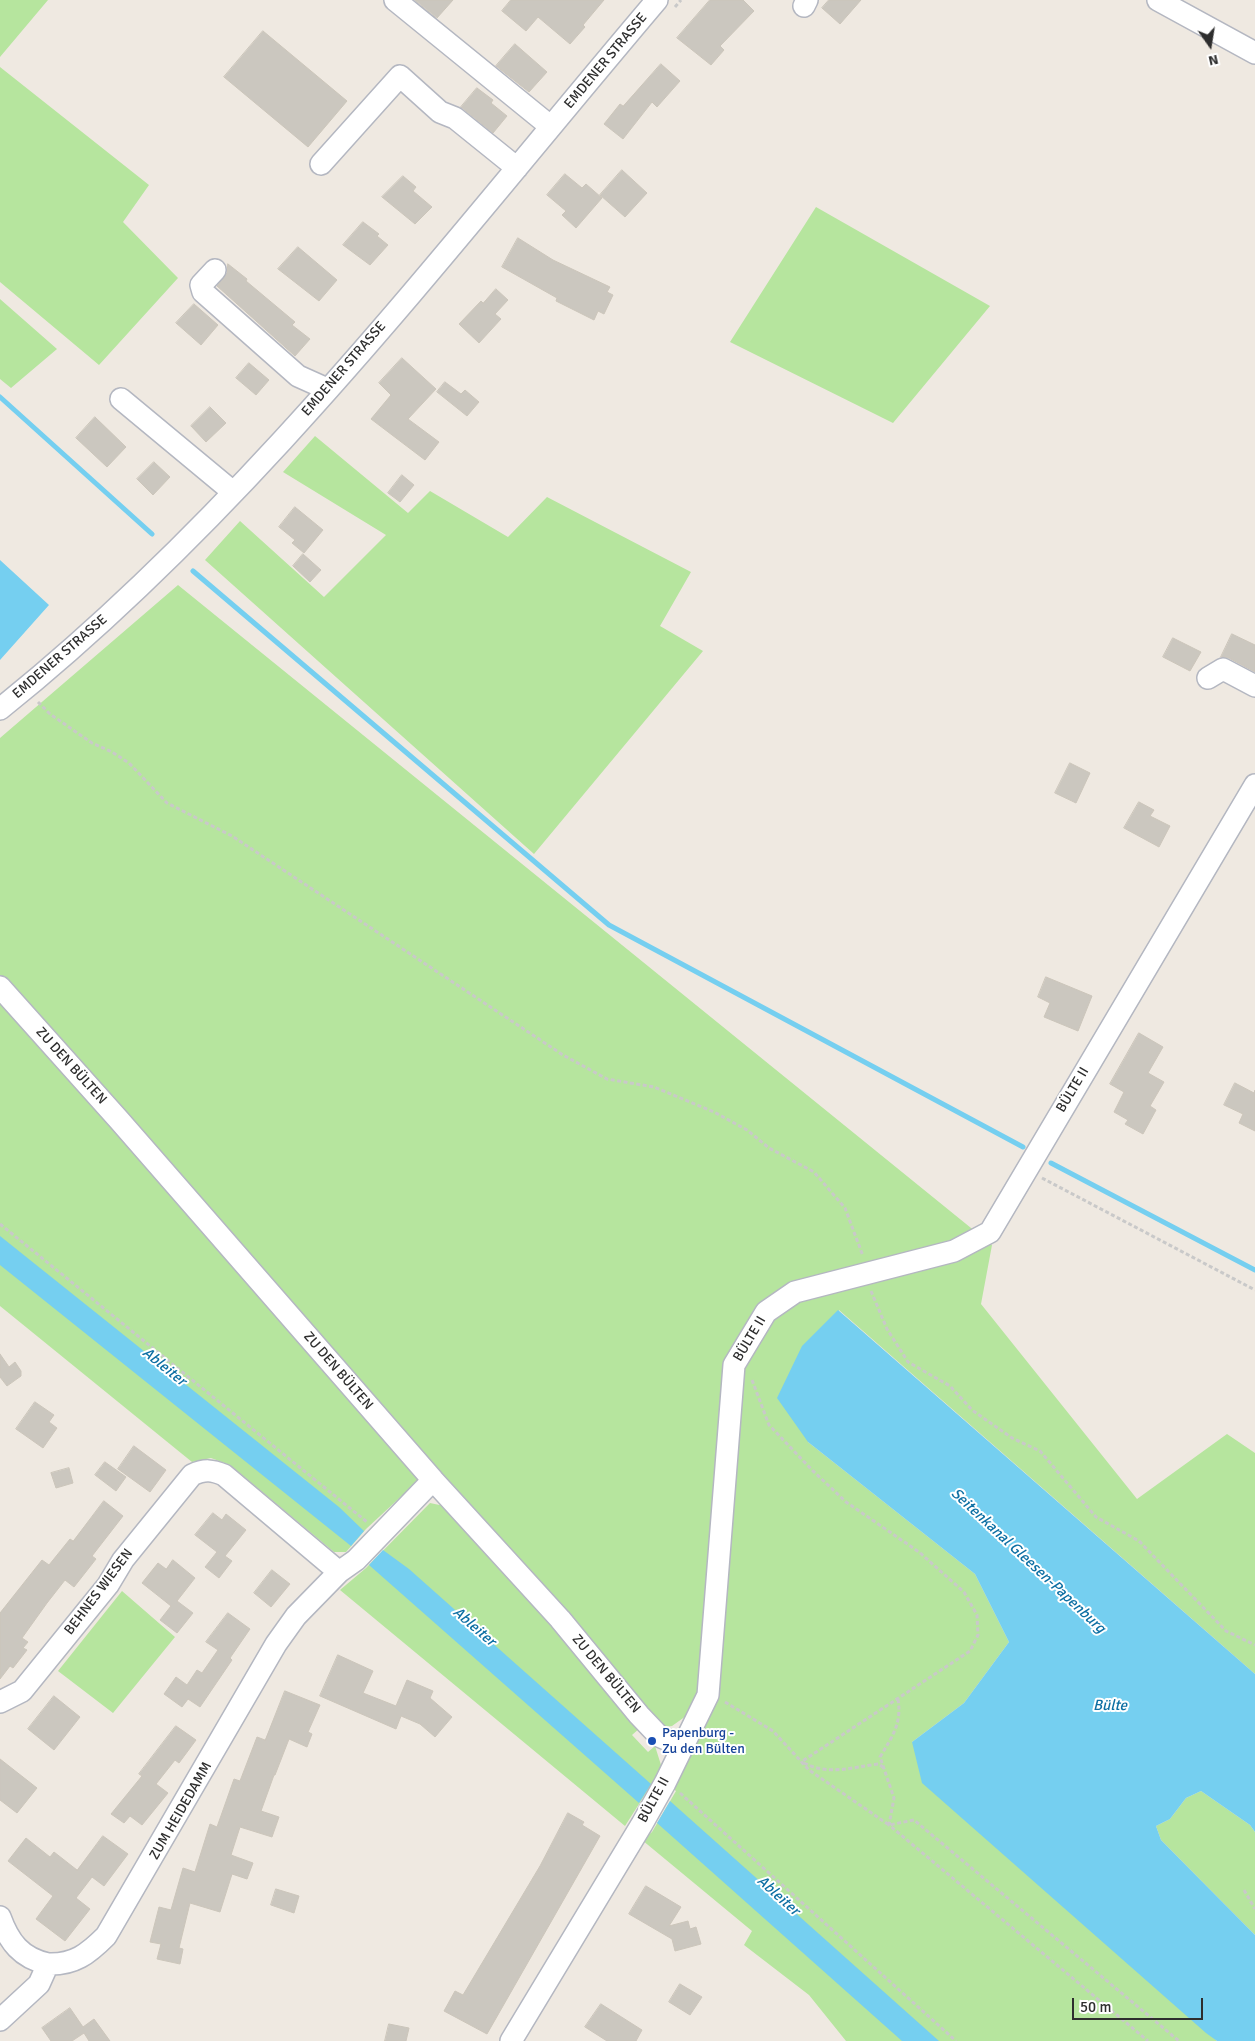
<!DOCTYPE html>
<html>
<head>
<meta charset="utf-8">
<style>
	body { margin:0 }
	#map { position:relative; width:1255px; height:2041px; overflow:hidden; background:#efe9e1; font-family:Signika,sans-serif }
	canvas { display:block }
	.north { position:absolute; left:1185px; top:20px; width:50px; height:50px; -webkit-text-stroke:4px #fff; paint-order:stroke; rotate:167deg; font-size:14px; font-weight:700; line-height:20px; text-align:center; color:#2e2e2e }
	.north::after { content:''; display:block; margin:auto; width:18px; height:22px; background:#2e2e2e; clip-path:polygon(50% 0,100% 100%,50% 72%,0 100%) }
	.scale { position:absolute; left:1072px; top:1998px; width:131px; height:22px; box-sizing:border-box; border:2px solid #2e2e2e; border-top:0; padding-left:6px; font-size:15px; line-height:18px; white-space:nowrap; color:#2e2e2e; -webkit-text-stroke:4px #fff; paint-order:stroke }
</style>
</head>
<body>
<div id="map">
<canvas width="1255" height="2041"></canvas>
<div class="north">N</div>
<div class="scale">50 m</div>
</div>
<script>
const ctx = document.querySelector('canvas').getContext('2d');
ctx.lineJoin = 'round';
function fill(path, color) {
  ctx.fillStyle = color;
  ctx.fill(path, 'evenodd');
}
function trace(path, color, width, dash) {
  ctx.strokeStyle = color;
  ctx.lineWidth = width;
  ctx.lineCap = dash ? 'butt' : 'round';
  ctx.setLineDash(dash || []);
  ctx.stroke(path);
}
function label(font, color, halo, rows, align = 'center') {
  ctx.font = font + ' Signika,sans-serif';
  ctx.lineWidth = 4;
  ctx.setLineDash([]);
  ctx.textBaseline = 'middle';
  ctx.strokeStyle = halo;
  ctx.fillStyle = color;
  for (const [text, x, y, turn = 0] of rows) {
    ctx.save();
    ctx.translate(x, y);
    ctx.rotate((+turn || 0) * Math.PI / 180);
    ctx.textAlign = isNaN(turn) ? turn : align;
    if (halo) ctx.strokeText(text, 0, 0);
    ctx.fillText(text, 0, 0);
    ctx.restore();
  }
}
fill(new Path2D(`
	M 0,0 L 48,0 L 0,57 Z
	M 0,67 L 149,185 L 123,222 L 178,278 L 99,365 L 0,282 Z
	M 816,207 L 990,306 L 893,423 L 730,342 Z
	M 0,299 L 57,349 L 11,388 L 0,379 Z
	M 315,436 L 408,513 L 430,491 L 508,537 L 547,497 L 691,572 L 660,626 L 703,651 L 534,854 L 205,560 L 240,521 L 324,597 L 386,535 L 283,472 Z
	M 178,585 L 992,1245 L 981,1304 L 1137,1499 L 1227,1434 L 1255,1453 L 1255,1674 L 839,1310 L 808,1442 L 975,1574 L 1009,1642 L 964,1703 L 912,1742 L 1217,2041 L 846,2041 L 809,1995 L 744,1945 L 752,1931 L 642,1840 L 652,1832 L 676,1791 L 672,1788 L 686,1716 L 672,1726 L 665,1727 L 419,1480 L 366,1529 L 346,1552 L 334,1552 L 230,1465 L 211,1458 L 192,1462 L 0,1306 L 0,738 Z
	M 430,1503 L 449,1507 L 458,1516 L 640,1728 L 632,1735 L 648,1752 L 655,1746 L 661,1765 L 660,1771 L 625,1826 L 340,1590 L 366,1568 Z
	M 122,1591 L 175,1637 L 113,1713 L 58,1671 Z
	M 1201,1791 L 1250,1825 L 1255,1832 L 1255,1935 L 1161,1840 L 1156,1826 L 1170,1819 L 1186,1798 Z`), '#b6e59e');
fill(new Path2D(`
	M 0,560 L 49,605 L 0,660 Z
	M 0,1236 L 339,1507 L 364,1531 L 351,1546 L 0,1265 Z
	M 838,1310 L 1255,1674 L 1255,1832 L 1250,1825 L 1201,1791 L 1186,1798 L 1170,1819 L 1156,1826 L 1161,1840 L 1255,1935 L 1255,2041 L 1217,2041 L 1206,2033 L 922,1783 L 912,1742 L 964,1703 L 1009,1642 L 975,1574 L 808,1442 L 777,1398 L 802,1346 Z
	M 383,1550 L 409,1569 L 651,1784 L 639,1803 L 369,1565 Z
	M 670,1801 L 939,2041 L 902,2041 L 657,1823 Z`), '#75cff0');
trace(new Path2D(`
	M 0,397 L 152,534
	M 193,571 L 609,925 L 1023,1147
	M 1051,1163 L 1255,1270`), '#75cff0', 5);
const building = new Path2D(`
	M 415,0 L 453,0 L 437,18 Z
	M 511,0 L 604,0 L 583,25 L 585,27 L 570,44 L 538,17 L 526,31 L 502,11 Z
	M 710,0 L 743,0 L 754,11 L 720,46 L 724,50 L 711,65 L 677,38 Z
	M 829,0 L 861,0 L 840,24 L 822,8 Z
	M 263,31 L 347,101 L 308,147 L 224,77 Z
	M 515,44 L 547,72 L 529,92 L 496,66 Z
	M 661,64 L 680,81 L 657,107 L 652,102 L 623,139 L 604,124 L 620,104 L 623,106 Z
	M 477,88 L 493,100 L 491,103 L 507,116 L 493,133 L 461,107 Z
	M 622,170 L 647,193 L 625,217 L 600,195 Z
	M 565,174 L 582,188 L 586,184 L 602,198 L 576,228 L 562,215 L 566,211 L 547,195 Z
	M 403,176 L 416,187 L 413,191 L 432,207 L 415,224 L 382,197 Z
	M 363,222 L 379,234 L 377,236 L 388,245 L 370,265 L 343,245 Z
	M 518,238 L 553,260 L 610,287 L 607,292 L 613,295 L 604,314 L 598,311 L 594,320 L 556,301 L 557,298 L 502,267 Z
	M 298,247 L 337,280 L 319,301 L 278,269 Z
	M 228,264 L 247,279 L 246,281 L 295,322 L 292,325 L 310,339 L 295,356 L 217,286 L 227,273 Z
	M 496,289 L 508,300 L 495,314 L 501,319 L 479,343 L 459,324 L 481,301 L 483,303 Z
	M 194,304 L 218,325 L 201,345 L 176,323 Z
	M 402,358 L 436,389 L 408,419 L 439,442 L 425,460 L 371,419 L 391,395 L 379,383 Z
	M 249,363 L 269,380 L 256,395 L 236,378 Z
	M 445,382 L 461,394 L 465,390 L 479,402 L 467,416 L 437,392 Z
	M 210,407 L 226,423 L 206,442 L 191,426 Z
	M 95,417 L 126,447 L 107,467 L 76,438 Z
	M 154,462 L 170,477 L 153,495 L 137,479 Z
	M 402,475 L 414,485 L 400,502 L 388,493 Z
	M 295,507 L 323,530 L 304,553 L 292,543 L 295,540 L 279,527 Z
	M 303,554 L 321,570 L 310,582 L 293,566 Z
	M 1232,634 L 1255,645 L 1255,672 L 1229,658 L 1221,657 Z
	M 1173,638 L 1201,652 L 1190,671 L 1163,657 Z
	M 1070,763 L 1090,773 L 1076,803 L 1055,793 Z
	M 1139,802 L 1154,810 L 1150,816 L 1170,826 L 1159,847 L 1124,828 Z
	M 1046,977 L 1092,996 L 1078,1031 L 1044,1017 L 1050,1003 L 1038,997 Z
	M 1139,1033 L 1163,1047 L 1148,1073 L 1164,1082 L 1150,1106 L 1156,1110 L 1143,1134 L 1125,1124 L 1128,1120 L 1114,1112 L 1124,1092 L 1110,1084 Z
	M 1235,1083 L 1254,1093 L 1255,1090 L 1255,1131 L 1239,1123 L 1243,1114 L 1224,1105 Z
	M 0,1354 L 9,1367 L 15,1362 L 21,1371 L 21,1376 L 7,1386 L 0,1377 Z
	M 35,1402 L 54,1415 L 49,1422 L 57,1428 L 43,1448 L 16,1429 Z
	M 134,1446 L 166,1470 L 150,1492 L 118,1469 Z
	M 105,1462 L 126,1477 L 116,1491 L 95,1475 Z
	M 69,1468 L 73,1483 L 56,1488 L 51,1473 Z
	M 104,1501 L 123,1516 L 92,1556 L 96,1559 L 74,1587 L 65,1580 L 47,1603 L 22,1638 L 28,1642 L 23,1648 L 27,1650 L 13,1668 L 10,1666 L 0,1679 L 0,1613 L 42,1560 L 49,1565 L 70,1539 L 73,1541 Z
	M 213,1513 L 222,1520 L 226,1514 L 246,1530 L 225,1556 L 232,1561 L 219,1578 L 205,1567 L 217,1552 L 195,1535 Z
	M 173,1560 L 195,1578 L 177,1601 L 193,1613 L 177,1633 L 160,1620 L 171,1606 L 142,1583 L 158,1563 L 166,1569 Z
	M 272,1570 L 290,1584 L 271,1607 L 254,1593 Z
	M 228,1613 L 250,1629 L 230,1658 L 232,1660 L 200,1707 L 188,1699 L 182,1707 L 164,1694 L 176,1677 L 187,1685 L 197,1670 L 202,1673 L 218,1650 L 206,1642 Z
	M 338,1655 L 373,1671 L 363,1693 L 396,1706 L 407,1680 L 433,1691 L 430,1698 L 452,1717 L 435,1737 L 420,1724 L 401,1716 L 396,1729 L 320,1696 Z
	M 285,1691 L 320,1705 L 308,1732 L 312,1734 L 307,1747 L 289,1739 L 275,1775 L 274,1775 L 261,1811 L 279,1817 L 272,1837 L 240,1827 L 231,1855 L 253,1863 L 247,1879 L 232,1874 L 220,1912 L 190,1903 L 179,1948 L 183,1949 L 180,1964 L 157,1959 L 161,1944 L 150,1942 L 159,1907 L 171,1910 L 183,1868 L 195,1872 L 210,1824 L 217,1827 L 234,1779 L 240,1781 L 257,1737 L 265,1740 Z
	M 54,1696 L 80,1717 L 54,1750 L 28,1729 Z
	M 176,1726 L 196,1740 L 179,1763 L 175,1760 L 156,1784 L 168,1793 L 142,1825 L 130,1816 L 124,1823 L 111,1814 L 142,1776 L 139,1774 Z
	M 0,1759 L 37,1788 L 17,1813 L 0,1800 Z
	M 568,1813 L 584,1822 L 582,1825 L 600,1836 L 487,2034 L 444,2011 L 455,1991 L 463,1995 L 540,1866 Z
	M 103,1836 L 128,1854 L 104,1886 L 92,1877 L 76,1898 L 90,1909 L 65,1941 L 36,1919 L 53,1896 L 8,1861 L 26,1838 L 50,1857 L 54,1852 L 77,1870 Z
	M 646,1886 L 681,1907 L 669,1926 L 688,1921 L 690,1929 L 696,1927 L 701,1944 L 675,1951 L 672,1939 L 629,1914 Z
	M 276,1889 L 299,1896 L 294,1913 L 271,1905 Z
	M 680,1984 L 702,1997 L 690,2015 L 669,2002 Z
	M 601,2004 L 642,2030 L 636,2041 L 607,2041 L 585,2027 Z
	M 70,2008 L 83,2027 L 94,2019 L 110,2041 L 89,2041 L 84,2033 L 72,2041 L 51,2041 L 42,2028 Z
	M 389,2024 L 409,2028 L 406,2041 L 385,2041 Z`);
fill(building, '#cbc7bf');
trace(building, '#cbc5ba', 1);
const minor = new Path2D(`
	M 395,0 L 550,126
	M 1158,0 L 1255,53
	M 804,6 L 807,0
	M 321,164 L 400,76 L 440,112 L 455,118 L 517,168
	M 215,270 L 201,285 L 203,292 L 298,376 L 327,389
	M 121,399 L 233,492
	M 1208,678 L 1223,669 L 1255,686
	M 0,709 C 252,507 449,245 657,0
	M 0,987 L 119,1120 L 433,1480 L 560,1619 L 639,1715 L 659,1736 L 682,1746
	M 0,1702 L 22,1691 L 108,1585 L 123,1560 L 192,1475 C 205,1469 212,1470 224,1475 L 339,1572
	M 0,1917 C 9,1942 21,1958 48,1964
	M 0,2020 L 39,1984 L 48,1964 C 74,1965 88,1954 106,1936 L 276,1644 L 296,1616 L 339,1572 L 356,1560 L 433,1480
	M 511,2041 L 642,1824 L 665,1783 L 708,1695 L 734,1365 L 766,1312 L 795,1292 L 954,1251 L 990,1232 L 1255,785`);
trace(minor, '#b4b7c1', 24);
trace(new Path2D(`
	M 675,7 L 681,0
	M 38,702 L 50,714 L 92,743 L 112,752 L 129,763 L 167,803 L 232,836 L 563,1055 L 607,1079 L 654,1087 L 714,1112 L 747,1130 L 769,1148 L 814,1172 L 845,1208 L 863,1256
	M 1042,1178 L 1255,1290
	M 0,1224 L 367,1522
	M 871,1291 L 887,1329 L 908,1362 L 950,1386 L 972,1410 L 1012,1438 L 1040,1451 L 1096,1517 L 1139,1541 L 1226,1631 L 1255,1645
	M 752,1380 L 769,1425 L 812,1470 L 846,1502 L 919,1552 L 964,1592 L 977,1615 L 978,1635 L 970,1651 L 801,1762
	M 898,1699 C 902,1724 892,1737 880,1757 L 894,1798 L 889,1825 L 1148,2041
	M 725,1702 L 773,1731 L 809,1770 L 889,1825 L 914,1820 L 1179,2041
	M 804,1763 C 830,1776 851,1767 879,1764 L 884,1768
	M 680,1793 L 956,2041
	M 1244,1890 L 1255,1909`), '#c9c9c9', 3, [4, 2.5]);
trace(minor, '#fff', 21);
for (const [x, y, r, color] of [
	[652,1741,5,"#1a4fb4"]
]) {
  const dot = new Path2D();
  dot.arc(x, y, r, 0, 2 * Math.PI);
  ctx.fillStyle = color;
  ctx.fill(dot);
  trace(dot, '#fff', 2);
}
label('14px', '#2e2e2e', '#fff', [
	["EMDENER STRASSE",606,61,-50],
	["EMDENER STRASSE",344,369,-49],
	["EMDENER STRASSE",60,657,-41],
	["ZU DEN BÜLTEN",71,1066,48],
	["BÜLTE II",1073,1090,-59],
	["BÜLTE II",750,1339,-59],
	["ZU DEN BÜLTEN",338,1371,49],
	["BEHNES WIESEN",99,1592,-53],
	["ZU DEN BÜLTEN",606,1674,50],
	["BÜLTE II",654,1800,-61],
	["ZUM HEIDEDAMM",181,1811,-60]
]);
label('14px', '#164399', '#fff', [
	["Papenburg -",662,1733],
	["Zu den Bülten",662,1749]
], 'left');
label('italic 15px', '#0d6fa3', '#fff', [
	["Ableiter",164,1367,39],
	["Seitenkanal Gleesen-Papenburg",1028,1561,43],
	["Ableiter",474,1627,41],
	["Bülte",1110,1706],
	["Ableiter",778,1896,42]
]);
</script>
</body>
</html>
